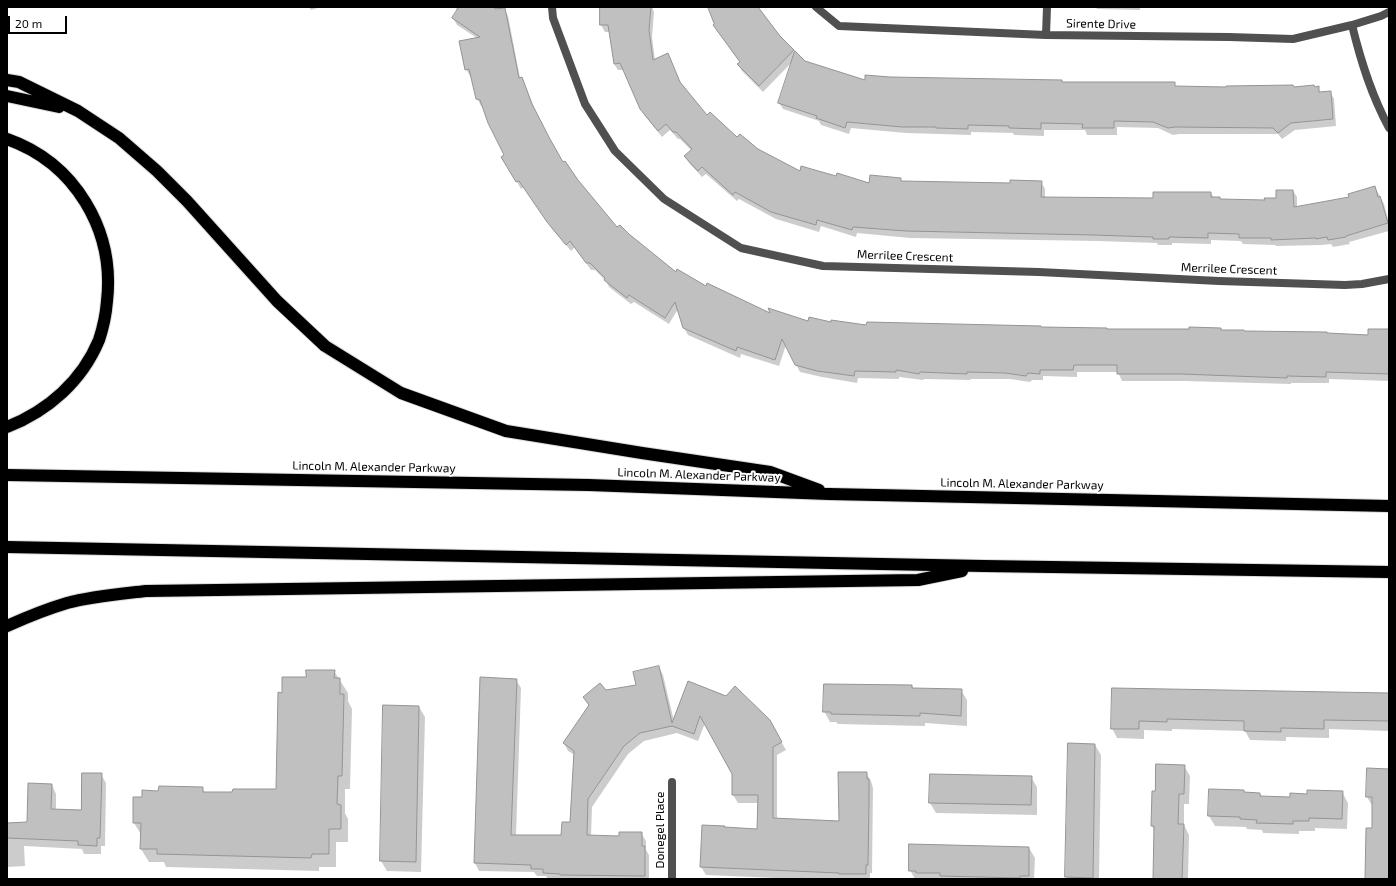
<!DOCTYPE html>
<html>
<head>
<meta charset="utf-8">
<style>
	body { margin:0 }
	#map { position:relative; width:1396px; height:886px; overflow:hidden; background:#fff; font-family:"Exo 2",sans-serif }
	canvas { display:block }
	.frame { position:absolute; inset:0; border:8px solid #000; pointer-events:none }
	.scale { position:absolute; left:8px; top:16px; width:59px; height:18px; box-sizing:border-box; border:2px solid #000; border-top:0; padding-left:5px; font-size:12px; line-height:14px; white-space:nowrap; color:#000; -webkit-text-stroke:3px #fff; paint-order:stroke }
</style>
</head>
<body>
<div id="map">
<canvas width="1396" height="886"></canvas>
<div class="frame"></div>
<div class="scale">20 m</div>
</div>
<script>
const ctx = document.querySelector('canvas').getContext('2d');
ctx.lineJoin = 'round';
function fill(path, color) {
  ctx.fillStyle = color;
  ctx.fill(path, 'evenodd');
}
function trace(path, color, width, dash) {
  ctx.strokeStyle = color;
  ctx.lineWidth = width;
  ctx.lineCap = dash ? 'butt' : 'round';
  ctx.setLineDash(dash || []);
  ctx.stroke(path);
}
function label(font, color, halo, rows, align = 'center') {
  ctx.font = font + ' "Exo 2",sans-serif';
  ctx.lineWidth = 4;
  ctx.setLineDash([]);
  ctx.textBaseline = 'middle';
  ctx.strokeStyle = halo;
  ctx.fillStyle = color;
  for (const [text, x, y, turn = 0] of rows) {
    ctx.save();
    ctx.translate(x, y);
    ctx.rotate((+turn || 0) * Math.PI / 180);
    ctx.textAlign = isNaN(turn) ? turn : align;
    if (halo) ctx.strokeText(text, 0, 0);
    ctx.fillText(text, 0, 0);
    ctx.restore();
  }
}
fill(new Path2D(`
	M 309,7 L 321,7 L 311,10 Z
	M 456,7 L 502,7 L 502,9 L 504,9 L 508,16 L 520,78 L 525,85 L 536,112 L 553,146 L 563,163 L 617,228 L 628,235 L 676,273 L 706,287 L 772,315 L 809,322 L 867,327 L 1221,331 L 1369,336 L 1389,330 L 1389,381 L 1329,379 L 1329,383 L 1291,383 L 1291,384 L 1185,381 L 1122,381 L 1118,372 L 1077,372 L 1077,377 L 1043,376 L 1043,380 L 1032,380 L 1030,382 L 1010,379 L 971,379 L 970,380 L 924,379 L 923,380 L 899,377 L 899,379 L 858,378 L 857,383 L 822,377 L 800,372 L 786,345 L 779,366 L 741,354 L 740,358 L 688,335 L 684,328 L 678,309 L 669,324 L 634,302 L 631,304 L 609,287 L 606,281 L 595,270 L 591,270 L 575,247 L 571,251 L 553,230 L 524,187 L 521,189 L 503,157 L 506,155 L 483,106 L 481,106 L 477,98 L 472,76 L 470,76 L 466,69 L 477,38 L 457,25 L 453,18 L 457,12 Z
	M 601,7 L 652,7 L 654,12 L 652,37 L 655,60 L 671,61 L 681,85 L 707,116 L 737,139 L 800,173 L 837,178 L 870,184 L 900,179 L 902,182 L 1011,184 L 1041,182 L 1045,189 L 1045,198 L 1154,199 L 1211,193 L 1214,198 L 1220,198 L 1221,200 L 1266,201 L 1277,198 L 1293,191 L 1297,197 L 1297,208 L 1351,198 L 1375,187 L 1384,204 L 1389,223 L 1389,231 L 1349,242 L 1350,244 L 1333,247 L 1331,244 L 1321,245 L 1276,246 L 1275,245 L 1243,244 L 1241,241 L 1211,240 L 1211,244 L 1172,243 L 1172,245 L 1158,245 L 1157,243 L 1098,241 L 910,238 L 857,233 L 856,237 L 821,226 L 819,232 L 776,219 L 739,199 L 737,201 L 706,174 L 702,177 L 689,163 L 685,157 L 692,151 L 680,139 L 678,139 L 670,130 L 662,137 L 645,116 L 624,70 L 618,70 L 614,64 L 610,32 L 605,32 L 601,25 Z
	M 709,7 L 757,7 L 779,37 L 793,50 L 795,55 L 805,62 L 865,81 L 890,78 L 1062,83 L 1138,88 L 1318,88 L 1321,93 L 1330,92 L 1334,99 L 1336,126 L 1295,130 L 1282,139 L 1278,134 L 1179,134 L 1173,135 L 1158,128 L 1117,127 L 1117,135 L 1087,135 L 1085,130 L 1044,130 L 1044,136 L 1014,135 L 1013,133 L 971,132 L 971,135 L 906,133 L 851,128 L 849,134 L 821,125 L 819,121 L 783,109 L 779,103 L 793,61 L 763,92 L 742,71 L 738,65 L 740,62 L 714,25 L 716,24 Z
	M 1096,7 L 1140,7 L 1140,10 L 1097,9 Z
	M 659,667 L 663,675 L 674,721 L 688,682 L 774,729 L 786,750 L 777,755 L 777,819 L 840,822 L 866,773 L 871,781 L 873,788 L 872,873 L 870,873 L 870,879 L 800,879 L 706,875 L 701,867 L 703,826 L 758,830 L 759,803 L 738,803 L 733,795 L 733,774 L 705,723 L 698,741 L 677,733 L 644,741 L 628,754 L 592,807 L 591,836 L 620,837 L 641,833 L 646,841 L 646,850 L 649,855 L 649,879 L 548,879 L 546,876 L 537,876 L 534,872 L 479,871 L 475,863 L 516,680 L 521,688 L 516,836 L 562,836 L 571,823 L 575,755 L 568,751 L 564,743 L 589,706 L 584,697 L 606,691 L 637,686 Z
	M 334,671 L 348,693 L 348,701 L 352,709 L 350,789 L 345,789 L 345,813 L 348,819 L 348,842 L 336,842 L 336,867 L 319,867 L 319,871 L 166,867 L 164,862 L 149,862 L 141,849 L 142,836 L 134,823 L 143,798 L 159,792 L 202,788 L 205,793 L 277,790 L 283,694 L 307,678 Z
	M 912,686 L 913,689 L 961,690 L 967,700 L 967,726 L 925,723 L 925,726 L 838,724 L 836,722 L 830,722 L 824,711 Z
	M 1113,689 L 1389,694 L 1389,733 L 1388,731 L 1329,729 L 1329,738 L 1286,737 L 1286,741 L 1250,740 L 1245,731 L 1172,729 L 1172,731 L 1144,730 L 1144,739 L 1117,738 L 1112,728 Z
	M 419,707 L 425,717 L 421,872 L 387,871 L 381,861 Z
	M 1095,745 L 1101,755 L 1099,879 L 1068,879 L 1066,877 Z
	M 1184,766 L 1190,776 L 1189,804 L 1184,804 L 1184,825 L 1189,835 L 1188,879 L 1154,879 L 1155,832 L 1152,826 L 1156,792 Z
	M 1389,770 L 1389,879 L 1366,879 L 1373,829 L 1373,807 L 1367,797 Z
	M 101,774 L 106,783 L 105,846 L 101,846 L 101,854 L 84,854 L 82,849 L 24,846 L 25,866 L 7,867 L 7,824 L 28,823 L 52,785 L 56,794 L 56,810 L 82,811 Z
	M 1031,777 L 1037,787 L 1037,815 L 936,813 L 930,803 Z
	M 1243,791 L 1245,793 L 1260,794 L 1262,797 L 1291,798 L 1308,795 L 1342,792 L 1348,803 L 1347,829 L 1315,828 L 1315,831 L 1299,831 L 1299,834 L 1263,833 L 1262,830 L 1247,829 L 1246,827 L 1215,826 L 1209,816 Z
	M 1029,848 L 1035,858 L 1034,879 L 915,879 L 910,870 Z`), '#0003');
const building = new Path2D(`
	M 459,7 L 494,7 L 495,9 L 505,8 L 519,78 L 522,77 L 532,104 L 550,139 L 563,162 L 565,161 L 578,180 L 617,227 L 620,225 L 629,234 L 676,272 L 677,269 L 706,286 L 707,283 L 770,313 L 768,308 L 808,321 L 809,317 L 831,322 L 831,320 L 866,325 L 867,322 L 1041,326 L 1041,327 L 1107,328 L 1107,329 L 1189,329 L 1189,327 L 1221,328 L 1221,330 L 1244,330 L 1244,331 L 1327,332 L 1327,333 L 1368,335 L 1368,329 L 1389,329 L 1389,374 L 1326,372 L 1326,377 L 1287,376 L 1287,378 L 1181,374 L 1117,374 L 1117,365 L 1074,365 L 1073,370 L 1040,370 L 1040,374 L 1028,373 L 1026,376 L 1005,373 L 967,372 L 967,374 L 920,372 L 919,374 L 896,370 L 896,372 L 855,371 L 854,376 L 817,371 L 795,365 L 782,339 L 775,360 L 737,347 L 736,351 L 683,328 L 675,302 L 665,318 L 629,295 L 627,298 L 604,280 L 605,278 L 590,263 L 586,263 L 570,241 L 566,245 L 547,222 L 519,181 L 516,182 L 501,157 L 504,155 L 488,123 L 480,100 L 476,99 L 469,69 L 465,70 L 459,41 L 480,37 L 452,18 Z
	M 600,7 L 651,7 L 649,30 L 653,60 L 668,53 L 680,82 L 707,115 L 710,112 L 737,137 L 740,134 L 758,149 L 800,171 L 801,166 L 836,176 L 837,173 L 869,183 L 870,175 L 901,178 L 901,181 L 1010,183 L 1010,180 L 1042,181 L 1041,197 L 1153,198 L 1153,192 L 1211,192 L 1211,197 L 1220,197 L 1220,199 L 1265,200 L 1264,198 L 1276,198 L 1276,190 L 1293,190 L 1294,207 L 1349,197 L 1348,194 L 1375,186 L 1378,197 L 1380,196 L 1388,223 L 1346,236 L 1346,237 L 1328,240 L 1327,237 L 1316,239 L 1316,238 L 1271,240 L 1271,238 L 1239,238 L 1239,234 L 1208,233 L 1208,238 L 1169,237 L 1169,239 L 1153,239 L 1153,237 L 1093,235 L 906,231 L 853,227 L 852,230 L 817,220 L 816,225 L 771,212 L 735,192 L 733,195 L 702,167 L 698,171 L 684,156 L 692,149 L 676,132 L 673,132 L 666,124 L 658,131 L 640,109 L 620,63 L 614,64 L 608,25 L 600,25 Z
	M 708,7 L 758,7 L 780,36 L 794,50 L 759,86 L 737,64 L 740,62 L 713,25 L 714,24 Z
	M 795,51 L 805,61 L 865,80 L 865,75 L 890,77 L 1062,80 L 1062,82 L 1175,82 L 1175,86 L 1226,87 L 1226,86 L 1293,85 L 1294,87 L 1314,85 L 1315,87 L 1319,86 L 1319,92 L 1331,91 L 1333,119 L 1291,123 L 1278,133 L 1273,128 L 1175,127 L 1168,128 L 1153,122 L 1114,121 L 1114,128 L 1082,128 L 1083,124 L 1041,123 L 1041,129 L 1009,128 L 1009,126 L 968,125 L 968,129 L 936,128 L 936,127 L 902,127 L 847,122 L 845,128 L 816,118 L 817,116 L 778,103 Z
	M 659,666 L 672,723 L 688,681 L 726,696 L 735,686 L 770,720 L 782,742 L 773,747 L 773,818 L 839,821 L 838,772 L 867,772 L 867,779 L 869,779 L 869,800 L 868,865 L 866,865 L 866,874 L 839,874 L 839,873 L 700,867 L 702,825 L 725,826 L 724,827 L 757,829 L 758,795 L 732,795 L 732,774 L 700,716 L 694,734 L 672,726 L 640,733 L 624,746 L 588,799 L 587,835 L 619,836 L 619,832 L 642,832 L 642,846 L 645,846 L 645,876 L 560,875 L 560,874 L 543,873 L 543,869 L 531,869 L 531,865 L 474,863 L 480,677 L 517,679 L 511,835 L 561,835 L 562,822 L 570,822 L 574,751 L 563,743 L 589,705 L 583,697 L 600,683 L 606,690 L 636,685 L 633,672 Z
	M 306,670 L 335,670 L 334,678 L 340,678 L 340,694 L 344,694 L 342,776 L 338,776 L 337,804 L 341,805 L 341,829 L 329,829 L 329,854 L 312,854 L 311,858 L 157,854 L 157,849 L 140,849 L 141,823 L 133,823 L 133,797 L 142,797 L 142,790 L 158,791 L 159,786 L 203,787 L 203,792 L 232,792 L 233,789 L 276,789 L 278,692 L 282,693 L 282,677 L 306,677 Z
	M 824,684 L 912,685 L 912,688 L 962,689 L 961,716 L 920,713 L 920,716 L 831,714 L 831,712 L 823,712 Z
	M 1112,688 L 1389,693 L 1389,721 L 1324,720 L 1324,729 L 1281,728 L 1281,732 L 1244,731 L 1244,721 L 1167,719 L 1167,722 L 1139,721 L 1139,729 L 1111,729 Z
	M 383,705 L 419,706 L 416,862 L 380,861 Z
	M 1068,743 L 1095,744 L 1093,878 L 1065,877 Z
	M 1156,764 L 1185,765 L 1184,794 L 1179,794 L 1178,824 L 1184,824 L 1182,879 L 1153,879 L 1154,826 L 1151,826 L 1152,791 L 1155,791 Z
	M 1367,768 L 1389,769 L 1389,879 L 1365,879 L 1366,828 L 1372,828 L 1372,797 L 1366,797 Z
	M 82,773 L 102,773 L 100,838 L 97,838 L 97,846 L 78,845 L 78,841 L 7,838 L 7,823 L 27,822 L 28,783 L 52,784 L 51,809 L 81,810 Z
	M 930,774 L 1032,776 L 1031,805 L 929,803 Z
	M 1209,789 L 1244,790 L 1244,792 L 1260,793 L 1260,796 L 1290,797 L 1290,793 L 1307,794 L 1307,790 L 1343,791 L 1342,819 L 1309,818 L 1309,821 L 1293,821 L 1293,824 L 1256,823 L 1257,820 L 1240,819 L 1240,817 L 1208,816 Z
	M 909,844 L 1029,847 L 1029,876 L 1020,876 L 1020,878 L 940,876 L 940,873 L 916,873 L 916,871 L 909,871 Z`);
fill(building, '#c0c0c0');
trace(building, '#949494', 1);
const highway = new Path2D(`
	M 7,80 L 19,82 L 78,111 L 119,138 L 157,171 L 187,201 L 277,301 L 325,346 L 401,393 L 506,431 L 642,453 L 770,472 L 819,490
	M 7,96 L 59,107
	M 7,139 C 75,163 115,230 107,301 C 106,314 103,328 99,340 C 82,381 48,411 7,427
	M 7,475 L 589,485 L 829,494 L 1389,506
	M 7,547 L 984,566 L 1389,572
	M 7,626 C 27,617 47,609 67,603 C 93,596 120,594 146,591 L 918,580 L 962,571`);
trace(highway, '#dbdbdb', 14);
trace(new Path2D(`
	M 552,7 L 553,18 L 585,104 L 615,151 L 664,199 L 741,248 L 823,266 L 1039,272 L 1219,281 L 1345,285 L 1362,284 L 1389,279
	M 816,7 L 839,26 L 1046,35 L 1229,37 L 1293,39 L 1352,25 L 1381,16 L 1389,12
	M 1352,25 C 1361,62 1371,94 1389,128
	M 1046,35 L 1047,7
	M 672,782 L 672,879`), '#505050', 8);
trace(highway, '#000', 12);
label('12px', '#000', '#fff', [
	["Sirente Drive",1101,24,1],
	["Merrilee Crescent",905,256,2],
	["Merrilee Crescent",1229,269,2],
	["Lincoln M. Alexander Parkway",374,467,1],
	["Lincoln M. Alexander Parkway",699,475,2],
	["Lincoln M. Alexander Parkway",1022,484,1],
	["Donegel Place",660,830,-90]
]);
</script>
</body>
</html>
